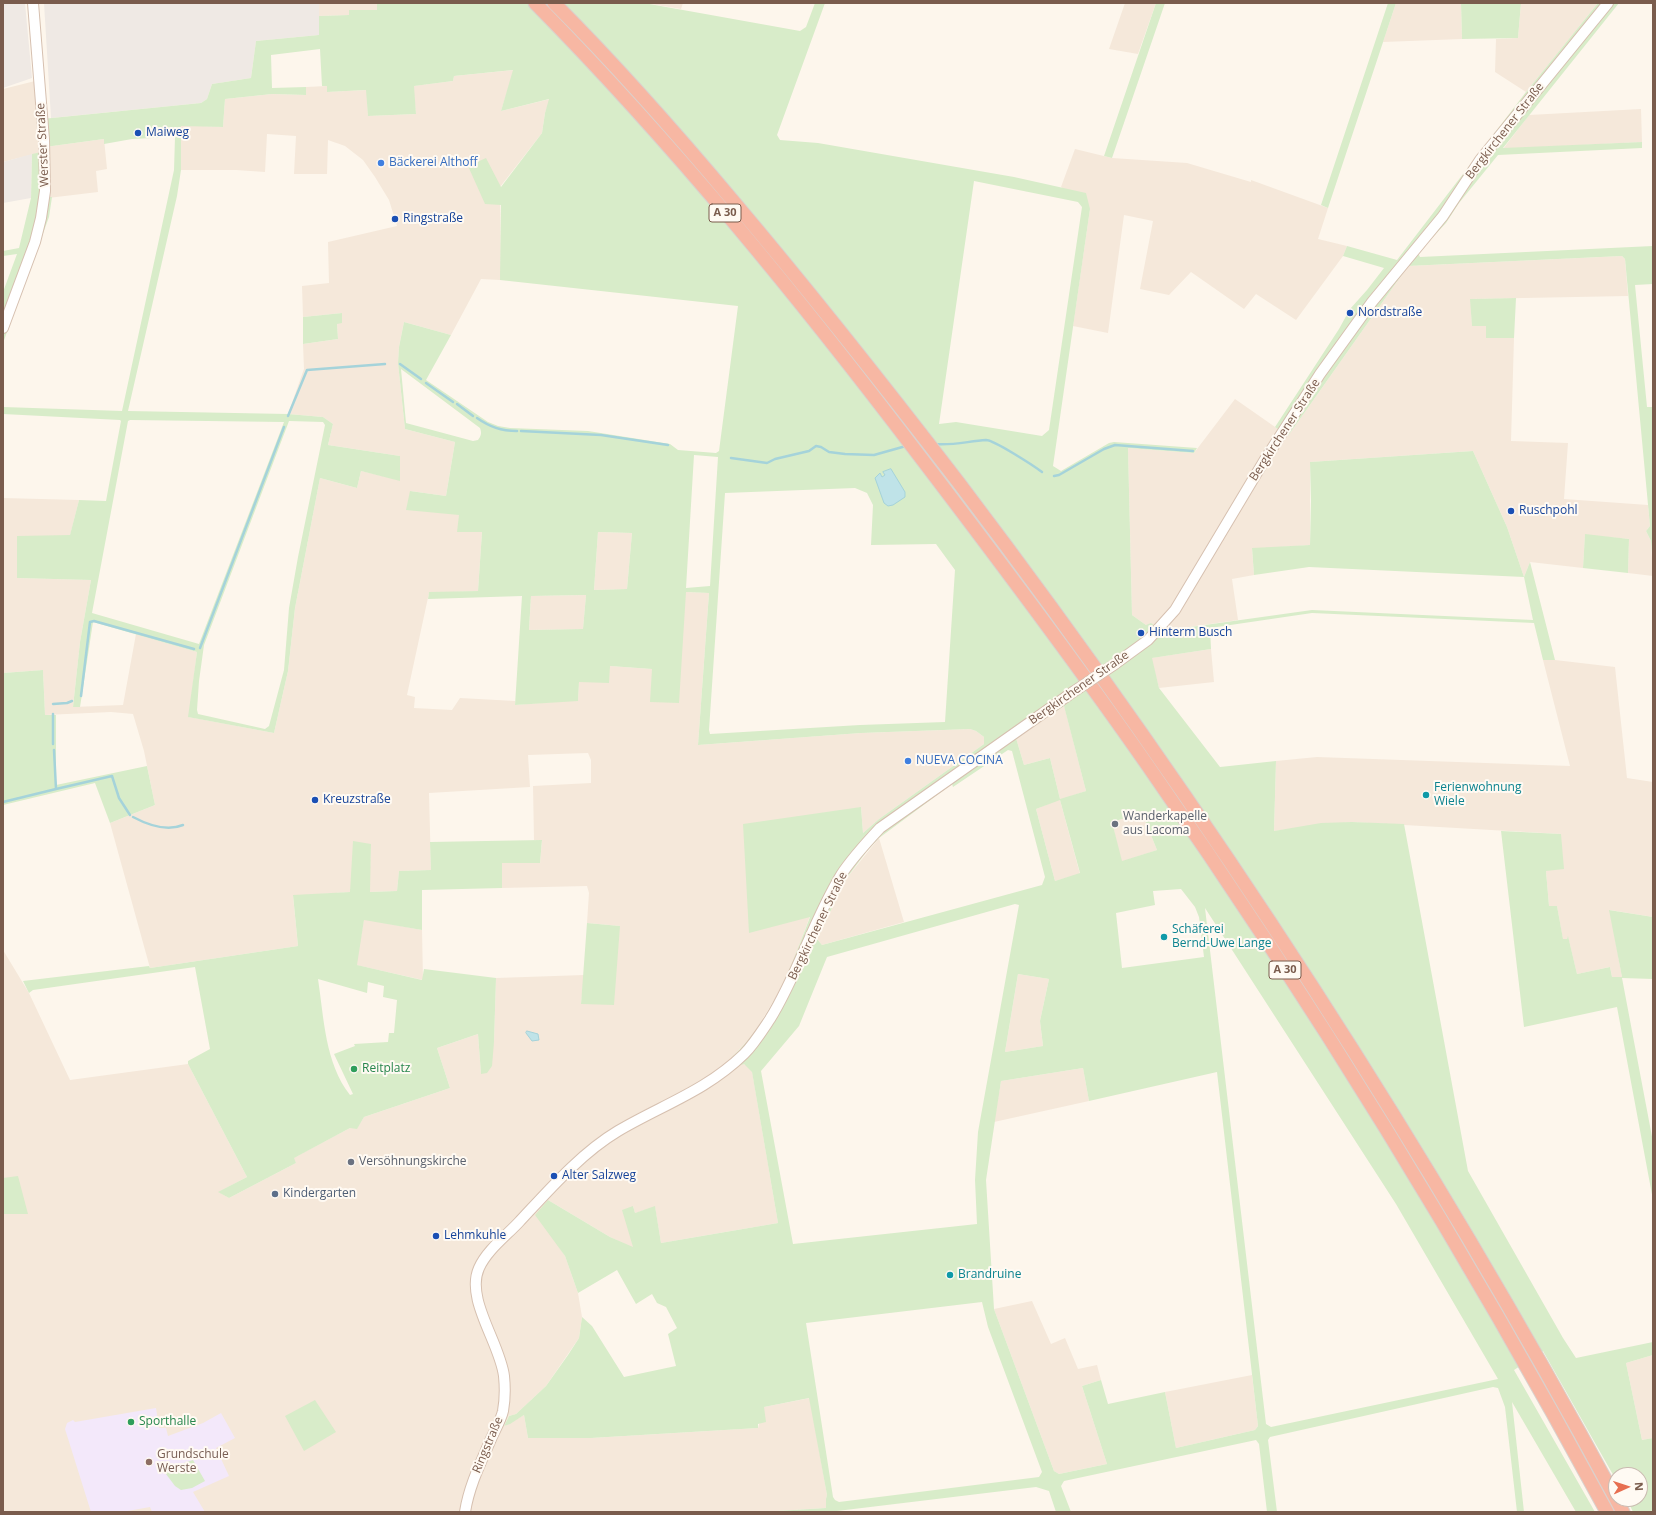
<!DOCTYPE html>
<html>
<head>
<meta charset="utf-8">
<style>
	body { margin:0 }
	#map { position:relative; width:1656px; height:1515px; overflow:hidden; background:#fdf6ec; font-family:"Open Sans",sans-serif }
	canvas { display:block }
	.frame { position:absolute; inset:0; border:4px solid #7a5c4d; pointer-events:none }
	.north { position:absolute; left:1608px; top:1467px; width:40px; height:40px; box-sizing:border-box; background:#fffaf3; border:1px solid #cabbb1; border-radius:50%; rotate:87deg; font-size:11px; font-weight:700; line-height:16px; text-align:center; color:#7a5c4d }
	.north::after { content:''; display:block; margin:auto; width:14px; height:18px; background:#e76f51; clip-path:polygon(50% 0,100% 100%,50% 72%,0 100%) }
</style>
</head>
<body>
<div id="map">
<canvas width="1656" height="1515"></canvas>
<div class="frame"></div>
<div class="north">N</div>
</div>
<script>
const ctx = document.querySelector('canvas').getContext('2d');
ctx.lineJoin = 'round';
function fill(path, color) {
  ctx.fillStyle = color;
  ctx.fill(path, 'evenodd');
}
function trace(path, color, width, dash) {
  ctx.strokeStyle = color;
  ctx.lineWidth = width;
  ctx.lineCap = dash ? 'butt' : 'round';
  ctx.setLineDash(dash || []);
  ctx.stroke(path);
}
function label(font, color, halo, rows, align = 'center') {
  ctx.font = font + ' "Open Sans",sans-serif';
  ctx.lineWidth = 4;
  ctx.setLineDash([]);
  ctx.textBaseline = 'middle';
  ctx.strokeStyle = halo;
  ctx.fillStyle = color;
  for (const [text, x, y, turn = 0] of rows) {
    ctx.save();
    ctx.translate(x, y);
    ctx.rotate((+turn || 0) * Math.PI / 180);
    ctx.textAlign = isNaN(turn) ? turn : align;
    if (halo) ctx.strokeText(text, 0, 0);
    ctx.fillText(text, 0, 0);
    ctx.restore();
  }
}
fill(new Path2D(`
	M 319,3 L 377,3 L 377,10 L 349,10 L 349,15 L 319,16 Z
	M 644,3 L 683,3 L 681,9 Z
	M 1125,3 L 1156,3 L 1138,54 L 1109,49 Z
	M 1396,3 L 1461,3 L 1462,39 L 1383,42 Z
	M 1521,3 L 1598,3 L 1526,92 L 1495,72 L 1496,39 L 1518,38 Z
	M 514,70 L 501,111 L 550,99 L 545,113 L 542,133 L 500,187 L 501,274 L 500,280 L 481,279 L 451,335 L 404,322 L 399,347 L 398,363 L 405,429 L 455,442 L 446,496 L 410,491 L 459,515 L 482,532 L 478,591 L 429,593 L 407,695 L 415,697 L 414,708 L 452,710 L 460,698 L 515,701 L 515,705 L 578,700 L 579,682 L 610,666 L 652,669 L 686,592 L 709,593 L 698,745 L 861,733 L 970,729 L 976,731 L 984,737 L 984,744 L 879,819 L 863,833 L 861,807 L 810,916 L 795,957 L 777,995 L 753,1035 L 732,1057 L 749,1067 L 752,1071 L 778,1223 L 661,1243 L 655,1207 L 635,1213 L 633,1206 L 633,1248 L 610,1237 L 548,1200 L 559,1247 L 565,1256 L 578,1293 L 582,1317 L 579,1338 L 546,1386 L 516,1414 L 509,1416 L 504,1426 L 524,1415 L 528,1438 L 591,1438 L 758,1428 L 764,1407 L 810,1398 L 827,1495 L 826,1499 L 826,1508 L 761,1512 L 3,1512 L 3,950 L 29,993 L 70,1080 L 188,1064 L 247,1177 L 219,1192 L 229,1198 L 296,1163 L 293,1158 L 350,1128 L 357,1128 L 364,1117 L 450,1088 L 437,1048 L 478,1034 L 481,1074 L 494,1042 L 496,978 L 584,975 L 581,1004 L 620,926 L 587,923 L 589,893 L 587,886 L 502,888 L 502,863 L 540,863 L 542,841 L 534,840 L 533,786 L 591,783 L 591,760 L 588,753 L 528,755 L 530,787 L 429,793 L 431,870 L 399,871 L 397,891 L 369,892 L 371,844 L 350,892 L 293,896 L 298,946 L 150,968 L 110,823 L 155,805 L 144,751 L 133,714 L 111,712 L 45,715 L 43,670 L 3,673 L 3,498 L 79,500 L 70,536 L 17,537 L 17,578 L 91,580 L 80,642 L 73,707 L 123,705 L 136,634 L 197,652 L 189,717 L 274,733 L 288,671 L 295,608 L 320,478 L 357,488 L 361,471 L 400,480 L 400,456 L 328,445 L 333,424 L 323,417 L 288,414 L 304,369 L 303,344 L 338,339 L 337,324 L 341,319 L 342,313 L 303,317 L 302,286 L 329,283 L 328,242 L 397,226 L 389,200 L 375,177 L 363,160 L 345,146 L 328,140 L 327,174 L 294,174 L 296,136 L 267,134 L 265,172 L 236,170 L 181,170 L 181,125 L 223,127 L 225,99 L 272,94 L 306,95 L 306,87 L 327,86 L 327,92 L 367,90 L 368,116 L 416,114 L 413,86 L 453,81 L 454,76 Z
	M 39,80 L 45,147 L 104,139 L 107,169 L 96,171 L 98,192 L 48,198 L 46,151 L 3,162 L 3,89 Z
	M 1641,109 L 1642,142 L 1503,149 L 1529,115 Z
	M 1075,149 L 1112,158 L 1187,163 L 1251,182 L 1251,180 L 1328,208 L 1318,239 L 1347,246 L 1343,256 L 1296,320 L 1256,294 L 1244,309 L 1191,272 L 1169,295 L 1140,289 L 1153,221 L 1124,215 L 1108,333 L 1073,326 L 1090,209 L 1061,187 Z
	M 1622,256 L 1625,259 L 1628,296 L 1471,299 L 1472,326 L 1486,326 L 1486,338 L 1514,338 L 1511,441 L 1568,443 L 1564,499 L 1648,505 L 1650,526 L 1646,531 L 1651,541 L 1653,576 L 1628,573 L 1629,539 L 1585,535 L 1583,568 L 1530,562 L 1524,577 L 1507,527 L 1473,451 L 1310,462 L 1310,545 L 1252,549 L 1254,575 L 1232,579 L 1238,620 L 1161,631 L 1146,625 L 1132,615 L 1128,448 L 1194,453 L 1235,399 L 1288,436 L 1408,266 Z
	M 598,532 L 632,533 L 627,589 L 594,590 Z
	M 586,595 L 583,629 L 529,630 L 531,596 Z
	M 1211,649 L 1214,682 L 1159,688 L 1151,658 Z
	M 1543,660 L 1555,660 L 1615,667 L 1627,778 L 1653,782 L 1653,917 L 1610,910 L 1622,977 L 1612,977 L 1610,967 L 1577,974 L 1568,937 L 1567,939 L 1563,940 L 1557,906 L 1549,906 L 1546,871 L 1561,834 L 1352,822 L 1274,831 L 1276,761 L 1317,757 L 1570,766 Z
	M 1064,705 L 1086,791 L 1060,800 L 1080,874 L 1055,881 L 1036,809 L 1060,799 L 1050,758 L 1024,765 L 1016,738 Z
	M 1142,813 L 1157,850 L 1121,862 L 1112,822 Z
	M 879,838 L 904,922 L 822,945 L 817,939 L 846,879 Z
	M 364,919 L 422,930 L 423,980 L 356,965 Z
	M 1018,974 L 1049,979 L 1040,1021 L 1043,1046 L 1005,1052 Z
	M 1083,1068 L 1089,1101 L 994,1122 L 1001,1081 Z
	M 1032,1301 L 1051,1344 L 1065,1338 L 1078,1369 L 1097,1365 L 1101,1380 L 1082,1386 L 1107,1464 L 1059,1474 L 1054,1471 L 994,1309 Z
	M 1653,1355 L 1653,1438 L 1642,1440 L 1626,1363 Z
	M 1252,1375 L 1258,1426 L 1255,1430 L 1176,1448 L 1165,1392 Z`), '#f5e8da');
fill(new Path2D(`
	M 3,3 L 25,3 L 32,78 L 3,88 Z
	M 44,3 L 319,3 L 319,35 L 256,41 L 251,78 L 212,84 L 207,99 L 201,103 L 51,118 Z
	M 32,154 L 31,198 L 3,203 L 3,162 Z`), '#efe9e4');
fill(new Path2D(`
	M 156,1408 L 159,1428 L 166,1428 L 168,1436 L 203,1423 L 221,1413 L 235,1438 L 216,1448 L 229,1476 L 193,1492 L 205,1512 L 152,1512 L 150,1507 L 122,1512 L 91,1512 L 65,1429 L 67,1423 L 73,1420 L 75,1422 Z`), '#f3e8fa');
fill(new Path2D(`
	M 377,3 L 644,3 L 800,31 L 806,27 L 815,3 L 825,3 L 777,135 L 780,140 L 818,143 L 1014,177 L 1086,193 L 1090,209 L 1053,466 L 1061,471 L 1109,443 L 1114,442 L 1197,448 L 1194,453 L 1128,448 L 1132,615 L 1146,625 L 1151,623 L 1162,631 L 1312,610 L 1533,620 L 1524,577 L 1309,567 L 1254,575 L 1252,548 L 1310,545 L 1311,501 L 1310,462 L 1473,451 L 1507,527 L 1524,577 L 1530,562 L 1555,660 L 1543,660 L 1534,623 L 1312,613 L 1210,628 L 1211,649 L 1152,658 L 1159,688 L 1220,767 L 1276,761 L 1274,831 L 1321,823 L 1352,822 L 1404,824 L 1468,1171 L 1563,1338 L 1576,1358 L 1653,1342 L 1653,1355 L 1626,1363 L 1642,1440 L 1653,1438 L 1653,1512 L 1633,1512 L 1627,1499 L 1640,1499 L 1640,1475 L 1616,1475 L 1616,1480 L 1543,1351 L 1514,1370 L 1595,1512 L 1576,1512 L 1512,1402 L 1524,1512 L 1517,1512 L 1505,1407 L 1498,1388 L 1493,1387 L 1270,1437 L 1268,1440 L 1277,1512 L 1267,1512 L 1259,1444 L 1256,1440 L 1064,1481 L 1061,1486 L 1071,1512 L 1056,1512 L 1049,1491 L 1036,1487 L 837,1511 L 836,1512 L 761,1512 L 826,1508 L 826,1499 L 827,1495 L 809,1398 L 764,1407 L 766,1422 L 758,1424 L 758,1428 L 591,1438 L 528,1438 L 524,1415 L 510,1424 L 504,1426 L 509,1416 L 516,1414 L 546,1386 L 568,1355 L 579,1338 L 582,1317 L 592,1326 L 624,1377 L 676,1366 L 668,1334 L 677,1328 L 666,1307 L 657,1303 L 652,1294 L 636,1304 L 617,1270 L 578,1293 L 565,1256 L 535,1215 L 548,1200 L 610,1237 L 633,1247 L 622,1210 L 633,1206 L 635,1213 L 655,1206 L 661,1243 L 778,1223 L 752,1072 L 744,1064 L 738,1066 L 732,1057 C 772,1020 791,967 810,917 L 749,933 L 743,824 L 861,807 L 863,833 L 879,819 L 984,744 L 984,737 L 976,731 L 970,729 L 861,733 L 698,745 L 709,593 L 686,592 L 679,703 L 650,702 L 652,669 L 610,666 L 609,683 L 579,682 L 578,701 L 515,705 L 522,596 L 428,599 L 429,592 L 478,591 L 482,532 L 457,532 L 459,515 L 406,510 L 410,491 L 446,496 L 455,442 L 405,429 L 398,363 L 399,347 L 404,322 L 451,335 L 426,380 L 488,422 L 498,426 L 510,428 L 588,431 L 670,444 L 678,450 L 716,453 L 719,451 L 738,306 L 500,280 L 501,205 L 485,204 L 468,166 L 486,158 L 501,187 L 542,133 L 545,113 L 549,99 L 501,111 L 513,70 L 454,76 L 453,81 L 414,86 L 416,114 L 368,116 L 366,90 L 327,92 L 327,86 L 322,86 L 320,49 L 271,55 L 272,88 L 306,87 L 306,95 L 272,94 L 225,99 L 223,127 L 181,126 L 181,170 L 177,196 L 128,411 L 288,414 L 323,417 L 333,424 L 328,445 L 400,456 L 400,481 L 361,471 L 357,488 L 320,478 L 295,608 L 288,671 L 274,733 L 188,717 L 197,652 L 93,622 L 80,707 L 73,707 L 80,642 L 91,580 L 17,578 L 17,536 L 70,535 L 79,500 L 106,501 L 121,421 L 120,420 L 3,414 L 3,407 L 122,411 L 174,170 L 175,137 L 132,139 L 104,144 L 104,139 L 45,147 L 42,119 L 201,103 L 207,99 L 212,84 L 251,78 L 256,41 L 319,35 L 319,16 L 349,15 L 349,10 L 377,10 ZM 974,181 L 1078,202 L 1082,207 L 1049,430 L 1042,436 L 956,422 L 939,424 ZM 401,369 L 480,428 C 482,433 481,436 478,440 L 473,441 L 406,423 ZM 130,420 L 284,422 L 199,644 L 92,613 L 128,421 ZM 289,421 L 323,422 L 325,425 L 298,557 L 289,608 L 284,670 L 269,726 L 265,729 L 198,714 L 197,710 L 199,681 L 204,645 ZM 694,455 L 718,457 L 710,586 L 686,588 ZM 855,488 L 867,493 L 873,505 L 871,545 L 936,544 L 955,570 L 945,722 L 860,725 L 710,734 L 709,730 L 725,493 ZM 598,532 L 632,533 L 627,589 L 594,590 ZM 586,595 L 583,629 L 529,630 L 531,596 ZM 1064,706 L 1086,791 L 1060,799 L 1050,758 L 1024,765 L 1016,738 ZM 1008,750 L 1012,751 L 1045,877 L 1042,885 L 822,945 L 817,939 L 846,879 L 867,851 L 879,838 L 952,784 L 953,787 ZM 1060,800 L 1080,873 L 1055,881 L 1036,809 ZM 1142,813 L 1157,850 L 1122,861 L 1112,822 ZM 1181,889 L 1195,907 L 1199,917 L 1204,957 L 1122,968 L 1116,913 L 1155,905 L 1153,891 ZM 1015,904 L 1019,905 L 978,1132 L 975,1180 L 977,1224 L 793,1244 L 761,1071 L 799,1026 L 827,957 ZM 1205,908 L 1396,1204 L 1498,1379 L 1271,1427 L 1266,1424 ZM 1018,974 L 1049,979 L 1040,1021 L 1043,1046 L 1005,1052 ZM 1083,1068 L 1089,1101 L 1217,1072 L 1258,1426 L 1255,1430 L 1176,1448 L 1165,1392 L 1108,1404 L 1101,1380 L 1082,1386 L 1107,1464 L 1059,1474 L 1054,1471 L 994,1309 L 986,1180 L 1001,1081 ZM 982,1302 L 988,1327 L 1042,1472 L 1039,1477 L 839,1502 L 835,1500 L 833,1497 L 806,1323 Z
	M 1156,3 L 1165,3 L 1112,158 L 1104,156 Z
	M 1388,3 L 1396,3 L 1328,208 L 1321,205 Z
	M 1461,3 L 1521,3 L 1518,38 L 1462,39 Z
	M 1598,3 L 1619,3 L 1503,148 L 1642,142 L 1642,148 L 1498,155 L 1459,203 L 1446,223 L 1418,253 L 1420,257 L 1653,246 L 1653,284 L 1635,285 L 1647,407 L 1653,407 L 1653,565 L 1651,541 L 1646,531 L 1650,526 L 1625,259 L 1622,256 L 1408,266 L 1288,436 L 1275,427 L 1339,329 L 1350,309 L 1367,290 L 1384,268 L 1343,256 L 1347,246 L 1397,260 L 1526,92 Z
	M 46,151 L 48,197 L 52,197 L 49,217 L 3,343 L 3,292 L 17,254 L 3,256 L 3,251 L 19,248 L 31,198 L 32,154 Z
	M 1516,298 L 1514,338 L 1486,338 L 1486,326 L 1472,326 L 1470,299 Z
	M 342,313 L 342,323 L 337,324 L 338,339 L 303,344 L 303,317 Z
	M 1585,534 L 1629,539 L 1628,573 L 1583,568 Z
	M 43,670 L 45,715 L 56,715 L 56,785 L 147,766 L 155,805 L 110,823 L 95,783 L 3,805 L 3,673 Z
	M 1501,831 L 1561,834 L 1564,869 L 1546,871 L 1549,906 L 1557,906 L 1563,939 L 1567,939 L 1568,936 L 1577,974 L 1610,967 L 1612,977 L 1622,977 L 1609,910 L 1653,917 L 1653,979 L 1622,978 L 1653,1142 L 1653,1200 L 1617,1007 L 1524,1027 Z
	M 542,840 L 540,863 L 502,863 L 502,888 L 422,890 L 422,930 L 364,920 L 357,965 L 422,980 L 424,969 L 496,978 L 494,1042 L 492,1066 L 487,1073 L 481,1074 L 478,1034 L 437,1048 L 450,1088 L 364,1117 L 357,1129 L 350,1128 L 294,1158 L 296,1163 L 229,1198 L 218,1192 L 247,1177 L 188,1064 L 188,1061 L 210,1049 L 195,967 L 33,990 L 29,993 L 23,981 L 149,966 L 150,968 L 298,946 L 293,895 L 350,892 L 353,841 L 371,844 L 370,892 L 397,891 L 399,871 L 431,870 L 430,842 ZM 318,979 L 367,993 L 368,982 L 384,986 L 383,997 L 397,1000 L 394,1033 L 389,1033 L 388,1042 L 354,1044 L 355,1046 L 334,1054 L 353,1094 L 350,1095 C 325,1063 324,1018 318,979 Z
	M 587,923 L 620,926 L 614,1005 L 581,1004 Z
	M 18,1176 L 28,1214 L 3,1214 L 3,1178 Z
	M 315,1400 L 336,1432 L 304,1451 L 285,1416 Z
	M 193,1460 L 205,1481 L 192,1488 L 181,1490 L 175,1486 L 163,1470 Z`), '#d8ecc9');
const water = new Path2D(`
	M 891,469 L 905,492 L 905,497 L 893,505 L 888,506 L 884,503 L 875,478 L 880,473 L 882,477 L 885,475 L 883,472 Z
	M 527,1031 L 538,1034 L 539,1040 L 532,1041 L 526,1033 Z`);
fill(water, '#bfe3e8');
trace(water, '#a5d3da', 1);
trace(new Path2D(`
	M 400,364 L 421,379
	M 426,383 L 453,402
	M 457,404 L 473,416
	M 288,416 L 307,370 L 385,364
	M 477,418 C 490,427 501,431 517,431
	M 521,431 L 601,435 L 668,445
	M 934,444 C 952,446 969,441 986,440 C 994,440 1034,466 1042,472
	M 731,458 L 767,463 L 775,459 L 809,451 L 816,446 L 821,447 L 829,452 L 845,454 L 874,455 L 906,446
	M 1054,476 L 1059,475 L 1104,449 L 1115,445 L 1193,451
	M 200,648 L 284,427
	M 81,696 L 90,622 L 94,621 L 194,649
	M 53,704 L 67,703 L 72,701
	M 53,714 L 53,744
	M 56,789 L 112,776 L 119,798 L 130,815
	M 3,802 L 56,789 L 54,750
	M 133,817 C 148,825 166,832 183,825`), '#a5d3da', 2.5);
const secondary = new Path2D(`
	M 3,328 L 35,242 L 41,218 L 45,191 L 44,140 L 33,3
	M 1115,664 L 1148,640 L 1175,610 L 1264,461 L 1320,374 L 1372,302 L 1443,216 L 1480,160 L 1608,3
	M 465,1512 C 469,1486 481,1462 491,1439 C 495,1430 501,1420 503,1411 C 505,1400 505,1386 504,1376 C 500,1343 465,1299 479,1268 C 487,1250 506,1236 519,1222 C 548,1191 581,1153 618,1131 C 662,1105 706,1091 744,1054 C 754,1044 762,1031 770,1019 C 798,974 813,921 841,875 C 852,858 866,843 880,828 L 1073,692`);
const highway = new Path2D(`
	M 535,3 C 675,145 801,300 921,458 C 998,559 1075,661 1148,766 C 1315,1005 1468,1255 1607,1512
	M 554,3 C 617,66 676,133 734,202 C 811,293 886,388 959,483 C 1203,805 1424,1143 1616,1499
	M 1616,1499 L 1623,1512`);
trace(secondary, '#d6c0b0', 12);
trace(highway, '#dad1cd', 15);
trace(secondary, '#fff', 10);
trace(highway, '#f7b7a3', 13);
const secondaryBridge = new Path2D(`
	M 1073,692 L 1115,664`);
trace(secondaryBridge, '#d6c0b0', 12, []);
trace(secondaryBridge, '#fff', 10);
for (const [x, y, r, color] of [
	[138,133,4,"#1a4fb4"],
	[381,163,4,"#3f7fe0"],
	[395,219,4,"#1a4fb4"],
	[1350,313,4,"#1a4fb4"],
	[1511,511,4,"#1a4fb4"],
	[1141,633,4,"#1a4fb4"],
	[908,761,4,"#3f7fe0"],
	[1426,795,4,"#0f9aa8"],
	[315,800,4,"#1a4fb4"],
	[1115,824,4,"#6b7280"],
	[1164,937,4,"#0f9aa8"],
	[354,1069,4,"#2e9e5b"],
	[351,1162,4,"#6b7280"],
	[554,1176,4,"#1a4fb4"],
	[275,1194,4,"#5c6f8a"],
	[436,1236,4,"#1a4fb4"],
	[950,1275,4,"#0f9aa8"],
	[131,1422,4,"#2e9e5b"],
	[149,1462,4,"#8d6e63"]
]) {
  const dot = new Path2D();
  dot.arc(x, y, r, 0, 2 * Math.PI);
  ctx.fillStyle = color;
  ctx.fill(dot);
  trace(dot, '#fffaf3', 1.5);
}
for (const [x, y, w] of [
	[725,213,32],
	[1285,970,32]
]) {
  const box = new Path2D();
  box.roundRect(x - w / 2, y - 9, w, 18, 3);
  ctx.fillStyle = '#fffaf3';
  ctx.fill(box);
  trace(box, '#7a5c4d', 1);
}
label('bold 11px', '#7a5c4d', null, [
	["A 30",725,213],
	["A 30",1285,970]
]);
label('12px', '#7a5c4d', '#fffaf3', [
	["Bergkirchener Straße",1505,131,-52],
	["Werster Straße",43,145,-93],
	["Bergkirchener Straße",1285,430,-57],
	["Bergkirchener Straße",1079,688,-35],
	["Bergkirchener Straße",818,926,-64],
	["Ringstraße",488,1445,-67]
]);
label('12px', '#164399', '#fffaf3', [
	["Maiweg",146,133],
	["Ringstraße",403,219],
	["Nordstraße",1358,313],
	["Ruschpohl",1519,511],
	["Hinterm Busch",1149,633],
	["Kreuzstraße",323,800],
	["Alter Salzweg",562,1176],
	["Lehmkuhle",444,1236]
], 'left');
label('12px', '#366cbe', '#fffaf3', [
	["Bäckerei Althoff",389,163],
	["NUEVA COCINA",916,761]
], 'left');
label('12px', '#0d838f', '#fffaf3', [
	["Ferienwohnung",1434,788],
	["Wiele",1434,802],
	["Schäferei",1172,930],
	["Bernd-Uwe Lange",1172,944],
	["Brandruine",958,1275]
], 'left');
label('12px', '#5b616d', '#fffaf3', [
	["Wanderkapelle",1123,817],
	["aus Lacoma",1123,831],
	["Versöhnungskirche",359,1162]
], 'left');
label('12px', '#27864d', '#fffaf3', [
	["Reitplatz",362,1069],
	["Sporthalle",139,1422]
], 'left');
label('12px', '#4e5e75', '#fffaf3', [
	["Kindergarten",283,1194]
], 'left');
label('12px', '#785e54', '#fffaf3', [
	["Grundschule",157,1455],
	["Werste",157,1469]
], 'left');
</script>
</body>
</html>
